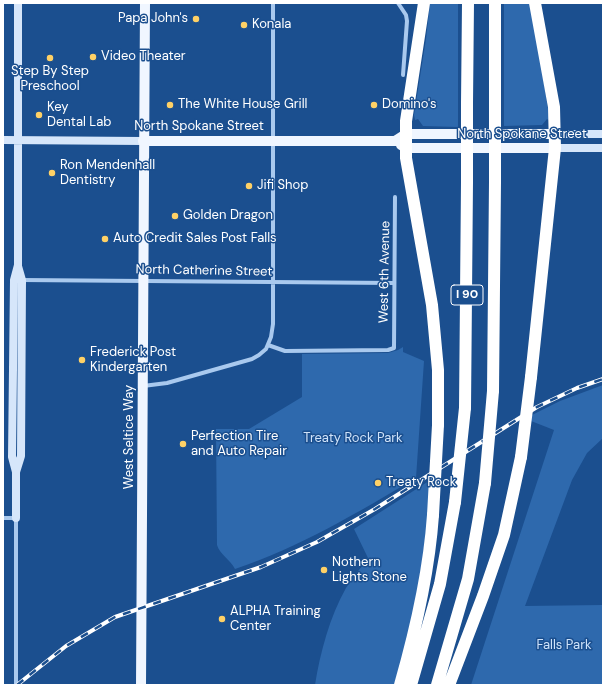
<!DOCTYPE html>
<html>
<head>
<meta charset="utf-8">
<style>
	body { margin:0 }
	#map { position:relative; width:606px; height:688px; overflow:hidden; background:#1b4f8f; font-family:"DM Sans",sans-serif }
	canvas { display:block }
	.frame { position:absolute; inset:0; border:4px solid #fff; pointer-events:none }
</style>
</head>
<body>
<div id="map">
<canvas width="606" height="688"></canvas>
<div class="frame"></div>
</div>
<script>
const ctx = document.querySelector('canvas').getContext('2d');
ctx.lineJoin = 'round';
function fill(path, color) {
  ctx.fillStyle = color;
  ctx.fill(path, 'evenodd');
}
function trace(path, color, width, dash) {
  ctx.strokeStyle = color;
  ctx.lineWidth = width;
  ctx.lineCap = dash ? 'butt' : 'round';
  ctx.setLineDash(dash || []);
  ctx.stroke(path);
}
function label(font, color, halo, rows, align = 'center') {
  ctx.font = font + ' "DM Sans",sans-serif';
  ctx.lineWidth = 3;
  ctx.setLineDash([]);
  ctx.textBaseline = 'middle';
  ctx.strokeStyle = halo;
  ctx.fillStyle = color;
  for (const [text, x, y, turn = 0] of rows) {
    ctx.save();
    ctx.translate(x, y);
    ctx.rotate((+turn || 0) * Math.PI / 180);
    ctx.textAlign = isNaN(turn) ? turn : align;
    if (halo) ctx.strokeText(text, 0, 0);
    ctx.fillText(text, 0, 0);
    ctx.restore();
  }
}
fill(new Path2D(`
	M 430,3 L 458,3 L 458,127 L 423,126 L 418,119 L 415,120 L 414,115 L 426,39 Z
	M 504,3 L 531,3 L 550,121 L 547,119 L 542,125 L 504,126 Z
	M 403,347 L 403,352 L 424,361 L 416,478 C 357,513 300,547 235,569 C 230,559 220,555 217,545 L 216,429 L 249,429 L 302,397 L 302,354 L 388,353 L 398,350 Z
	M 603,385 L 603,438 L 587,453 L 572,480 L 525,606 L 603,605 L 603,685 L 471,685 L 554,430 L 531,421 L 532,415 L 560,401 Z
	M 432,479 C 425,548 416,619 394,685 L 315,685 C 320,653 330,616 346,588 C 352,578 361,568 368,558 L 354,529 Z`), '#2e69ad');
trace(new Path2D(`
	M 398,3 L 406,15 L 407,21 L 403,75
	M 21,280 L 394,283
	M 268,345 L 285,351 L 388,350 L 394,348 L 395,197
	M 143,386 L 167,383 L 252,359 L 259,355 L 266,349 L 271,337 L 273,324 L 273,3
	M 3,518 L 16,518 L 16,685`), '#a9c9ee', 4);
trace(new Path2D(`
	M 556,134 L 603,134
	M 3,140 L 143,141
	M 555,148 L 603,148
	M 16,472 L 12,457 L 14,280 L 18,265 L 18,3
	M 16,518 L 16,472 L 21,456 L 22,280 L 18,266`), '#d6e6fa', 8);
trace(new Path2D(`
	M 143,141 L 395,141 L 406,134 L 556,134
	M 401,145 L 406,148 L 555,148
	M 141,685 L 145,3`), '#f0f6ff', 10);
trace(new Path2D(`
	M 424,3 L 406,121 L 406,158 L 432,305 L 438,370 L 438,425
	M 467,103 L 468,3
	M 495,103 L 495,3
	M 531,377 L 555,148 L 554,107 L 535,3
	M 493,391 L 495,182
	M 465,408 L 467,182
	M 400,685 C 416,629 429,573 433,515
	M 411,685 L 440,584 L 455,502
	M 437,685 L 468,579 L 485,483
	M 449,685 L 483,596 L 504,535 L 521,457`), '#fff', 12);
const rail = new Path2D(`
	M 17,685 L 66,646 L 115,617 L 261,567 L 317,542 L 375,509 L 537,407 L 577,388 L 603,379`);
trace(rail, '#fff', 4);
trace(rail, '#1b4f8f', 2.5, [8]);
trace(new Path2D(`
	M 467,103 L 467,182
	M 495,103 L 495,182
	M 521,457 L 531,377
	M 485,483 L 493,391
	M 455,502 L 465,408
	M 433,515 L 438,425`), '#fff', 12);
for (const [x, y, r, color] of [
	[196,19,4,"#ffd166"],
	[244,25,4,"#ffd166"],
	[93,57,4,"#ffd166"],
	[50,58,4,"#ffd166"],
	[170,105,4,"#ffd166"],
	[374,105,4,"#ffd166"],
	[39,115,4,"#ffd166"],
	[52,173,4,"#ffd166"],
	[249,186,4,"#ffd166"],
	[175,216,4,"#ffd166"],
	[105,239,4,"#ffd166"],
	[82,360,4,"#ffd166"],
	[183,444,4,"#ffd166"],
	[378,483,4,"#ffd166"],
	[324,570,4,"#ffd166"],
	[222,619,4,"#ffd166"]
]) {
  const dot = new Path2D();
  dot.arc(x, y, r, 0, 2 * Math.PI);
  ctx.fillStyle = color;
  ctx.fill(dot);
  trace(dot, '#1b4f8f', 1.5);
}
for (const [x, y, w] of [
	[467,295,32]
]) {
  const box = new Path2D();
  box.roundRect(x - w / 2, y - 10, w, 20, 3);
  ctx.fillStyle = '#1b4f8f';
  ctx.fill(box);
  trace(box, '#fff', 1);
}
label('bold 12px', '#fff', null, [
	["I 90",467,295]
]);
label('13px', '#fff', '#1b4f8f', [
	["Papa John's",188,19,"right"],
	["Konala",252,25],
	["Video Theater",101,57],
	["Step By Step",50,72,"center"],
	["Preschool",50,87,"center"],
	["The White House Grill",178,105],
	["Domino's",382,105],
	["Key",47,108],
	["Dental Lab",47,123],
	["Ron Mendenhall",60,166],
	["Dentistry",60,181],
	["Jifi Shop",257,186],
	["Golden Dragon",183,216],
	["Auto Credit Sales Post Falls",113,239],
	["Frederick Post",90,353],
	["Kindergarten",90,368],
	["Perfection Tire",191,437],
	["and Auto Repair",191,452],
	["Treaty Rock",386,483],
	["Nothern",332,563],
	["Lights Stone",332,578],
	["ALPHA Training",230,612],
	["Center",230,627]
], 'left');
label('13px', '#fff', '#1b4f8f', [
	["North Spokane Street",199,127],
	["North Spokane Street",522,135],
	["North Catherine Street",204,271,1],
	["West 6th Avenue",385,272,-89],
	["West Seltice Way",130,437,-90]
]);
label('13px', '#cfe3fa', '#1b4f8f', [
	["Treaty Rock Park",353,439],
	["Falls Park",564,646]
]);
</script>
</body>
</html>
